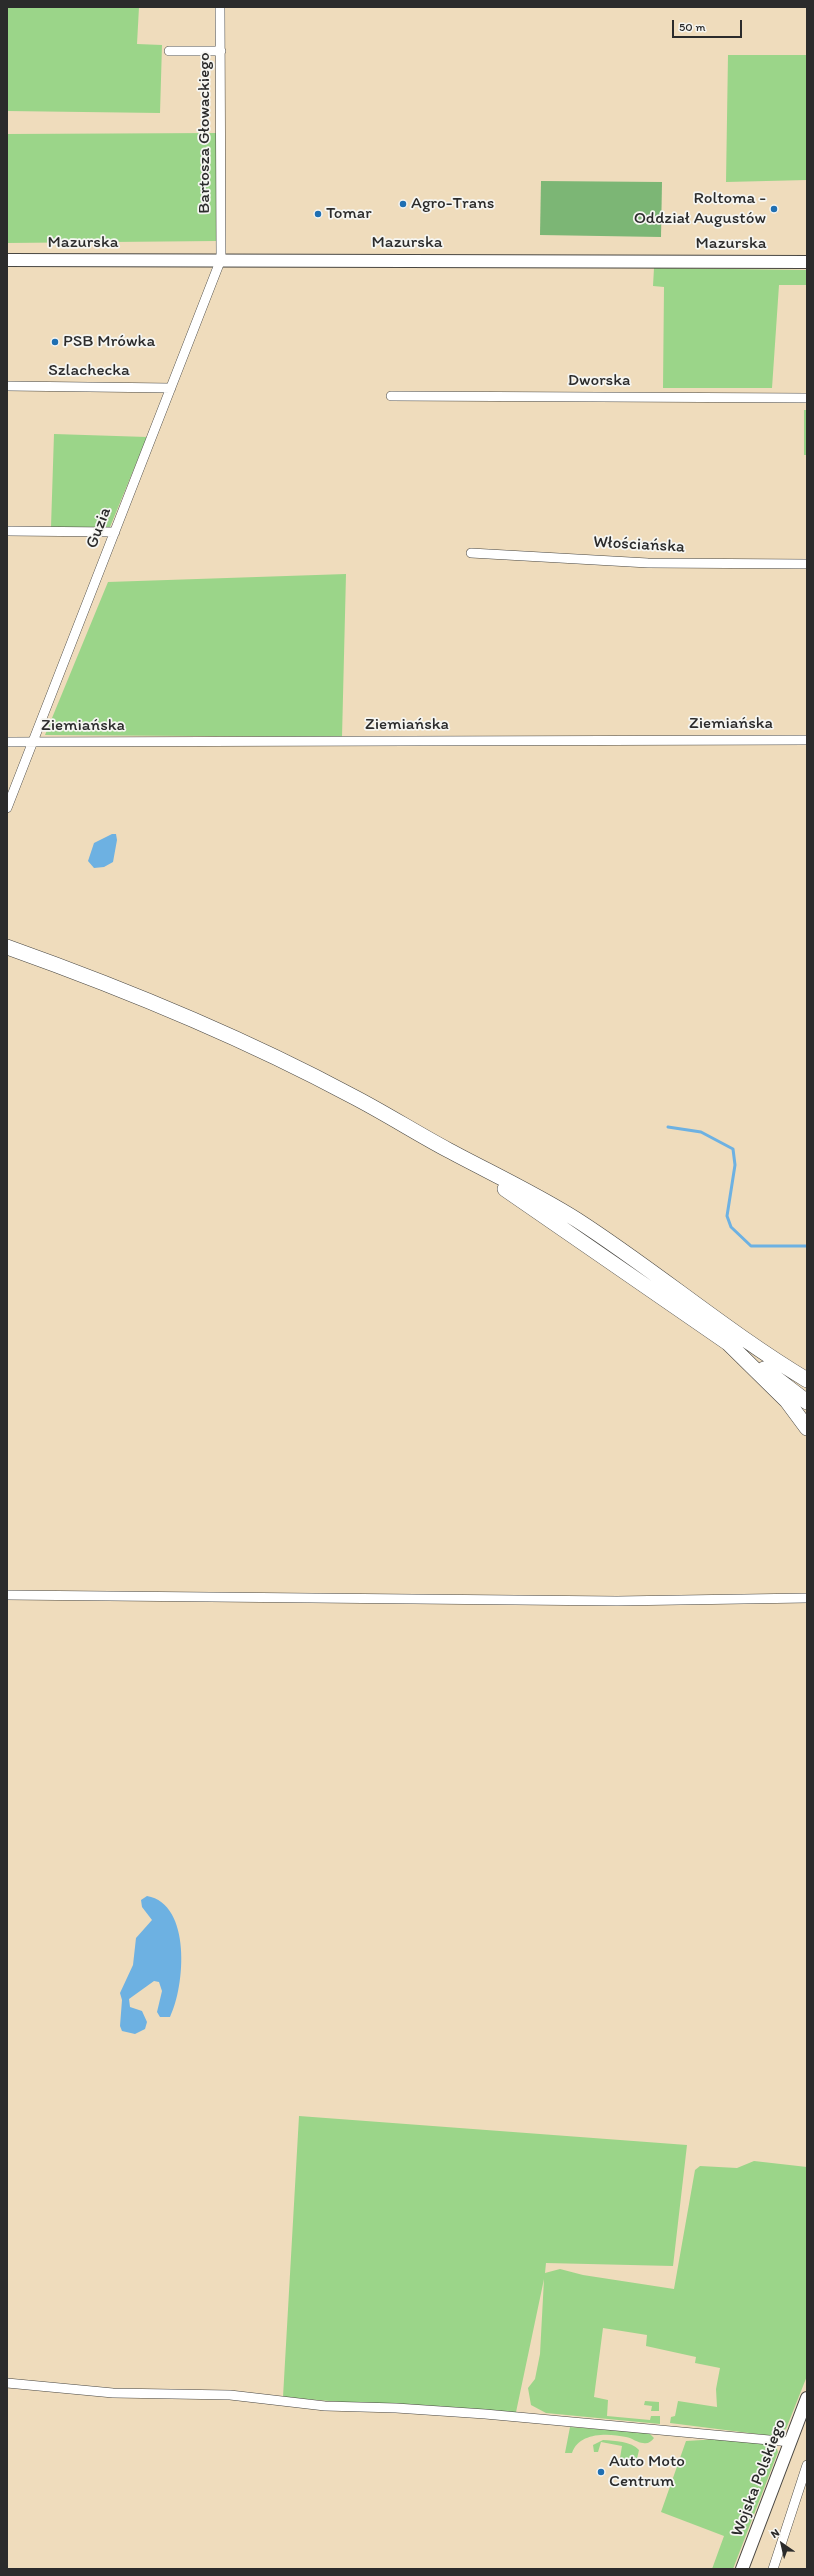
<!DOCTYPE html>
<html>
<head>
<meta charset="utf-8">
<style>
	body { margin:0 }
	#map { position:relative; width:814px; height:2576px; overflow:hidden; background:#efdcbc; font-family:Itim,sans-serif }
	canvas { display:block }
	.frame { position:absolute; inset:0; border:8px solid #2b2b2b; pointer-events:none }
	.north { position:absolute; left:762px; top:2524px; width:40px; height:40px; -webkit-text-stroke:3px #f6f6f2; paint-order:stroke; rotate:326deg; font-size:11px; font-weight:700; line-height:16px; text-align:center; color:#2b2b2b }
	.north::after { content:''; display:block; margin:auto; width:14px; height:18px; background:#2b2b2b; clip-path:polygon(50% 0,100% 100%,50% 72%,0 100%) }
	.scale { position:absolute; left:672px; top:20px; width:70px; height:18px; box-sizing:border-box; border:2px solid #2b2b2b; border-top:0; padding-left:5px; font-size:12px; line-height:14px; white-space:nowrap; color:#2b2b2b; -webkit-text-stroke:3px #f6f6f2; paint-order:stroke }
</style>
</head>
<body>
<div id="map">
<canvas width="814" height="2576"></canvas>
<div class="frame"></div>
<div class="north">N</div>
<div class="scale">50 m</div>
</div>
<script>
const ctx = document.querySelector('canvas').getContext('2d');
ctx.lineJoin = 'round';
function fill(path, color) {
  ctx.fillStyle = color;
  ctx.fill(path, 'evenodd');
}
function trace(path, color, width, dash) {
  ctx.strokeStyle = color;
  ctx.lineWidth = width;
  ctx.lineCap = dash ? 'butt' : 'round';
  ctx.setLineDash(dash || []);
  ctx.stroke(path);
}
function label(font, color, halo, rows, align = 'center') {
  ctx.font = font + ' Itim,sans-serif';
  ctx.lineWidth = 3.5;
  ctx.setLineDash([]);
  ctx.textBaseline = 'middle';
  ctx.strokeStyle = halo;
  ctx.fillStyle = color;
  for (const [text, x, y, turn = 0] of rows) {
    ctx.save();
    ctx.translate(x, y);
    ctx.rotate((+turn || 0) * Math.PI / 180);
    ctx.textAlign = isNaN(turn) ? turn : align;
    if (halo) ctx.strokeText(text, 0, 0);
    ctx.fillText(text, 0, 0);
    ctx.restore();
  }
}
fill(new Path2D(`
	M 7,7 L 139,7 L 137,44 L 162,45 L 160,113 L 7,111 Z
	M 728,55 L 807,55 L 807,180 L 726,182 Z
	M 217,133 L 216,241 L 7,243 L 7,134 Z
	M 654,268 L 807,270 L 807,285 L 779,285 L 772,388 L 663,388 L 664,287 L 653,286 Z
	M 804,410 L 807,410 L 807,455 L 804,455 Z
	M 54,434 L 147,437 L 110,527 L 51,527 Z
	M 346,574 L 342,737 L 45,735 L 108,582 Z
	M 299,2116 L 687,2145 L 673,2266 L 546,2263 L 545,2273 L 560,2269 L 583,2275 L 674,2289 L 695,2170 L 700,2166 L 737,2168 L 754,2161 L 807,2167 L 807,2376 L 786,2429 L 773,2435 L 765,2435 L 670,2423 L 671,2417 L 675,2416 L 678,2401 L 717,2407 L 716,2389 L 720,2368 L 695,2363 L 696,2357 L 646,2346 L 647,2335 L 603,2328 L 594,2397 L 608,2400 L 607,2416 L 650,2420 L 651,2416 L 660,2416 L 660,2424 L 546,2413 L 531,2405 L 528,2388 L 535,2379 L 540,2354 L 544,2279 L 515,2417 L 283,2397 Z
	M 645,2401 L 659,2402 L 659,2411 L 651,2411 L 652,2406 L 644,2405 Z
	M 570,2427 L 649,2433 L 654,2438 C 651,2442 648,2444 643,2443 C 638,2443 632,2438 626,2437 C 608,2433 579,2432 572,2453 L 565,2453 Z
	M 719,2439 L 768,2443 L 776,2446 L 778,2452 L 733,2569 L 712,2569 L 724,2536 L 661,2512 L 686,2441 Z
	M 603,2440 C 615,2441 631,2441 639,2450 L 635,2467 L 619,2464 L 622,2446 L 601,2442 L 598,2452 L 594,2452 L 593,2445 Z`), '#9bd589');
fill(new Path2D(`
	M 541,181 L 662,182 L 661,237 L 540,235 Z`), '#7cb675');
fill(new Path2D(`
	M 112,834 L 116,834 L 117,840 L 113,862 L 104,867 L 94,868 L 88,861 L 94,843 Z
	M 147,1896 C 192,1904 185,1987 170,2017 L 160,2017 L 157,2012 L 162,1991 L 159,1982 L 154,1981 L 129,1999 L 130,2007 L 142,2011 L 147,2022 L 145,2029 L 135,2034 L 122,2031 L 120,2026 L 122,2000 L 120,1993 L 133,1965 L 136,1938 L 152,1920 L 142,1907 L 141,1900 Z`), '#6db1e2');
trace(new Path2D(`
	M 668,1127 L 701,1132 L 733,1149 L 735,1165 L 727,1216 L 731,1227 L 751,1246 L 807,1246`), '#6db1e2', 3);
const minor = new Path2D(`
	M 169,51 L 221,51
	M 7,386 L 171,388
	M 391,396 L 807,398
	M 7,531 L 115,532
	M 471,553 L 648,563 L 807,564
	M 7,742 L 807,740
	M 7,808 L 221,259 L 220,7
	M 7,1595 L 617,1601 L 807,1598
	M 7,2383 L 113,2393 L 230,2395 L 325,2406 L 396,2408 L 485,2414 L 791,2442
	M 773,2569 L 807,2465`);
const secondary = new Path2D(`
	M 7,260 L 807,262
	M 742,2569 L 807,2398`);
const trunk = new Path2D(`
	M 7,947 C 125,989 242,1037 352,1096 C 385,1113 416,1133 448,1150 C 491,1173 536,1194 577,1220 C 656,1271 727,1332 807,1380
	M 505,1189 L 728,1343 L 787,1401 L 807,1428
	M 764,1369 L 807,1402`);
trace(minor, '#484641', 10);
trace(secondary, '#484641', 14);
trace(trunk, '#484641', 16);
trace(minor, '#fff', 9);
trace(secondary, '#fff', 12);
trace(trunk, '#fff', 15);
for (const [x, y, r, color] of [
	[403,204,4,"#1f6fb2"],
	[774,209,4,"#1f6fb2"],
	[318,214,4,"#1f6fb2"],
	[55,342,4,"#1f6fb2"],
	[601,2472,4,"#1f6fb2"]
]) {
  const dot = new Path2D();
  dot.arc(x, y, r, 0, 2 * Math.PI);
  ctx.fillStyle = color;
  ctx.fill(dot);
  trace(dot, '#f6f6f2', 1.5);
}
label('17px', '#2b2b2b', '#f6f6f2', [
	["Bartosza Głowackiego",205,133,-90],
	["Mazurska",83,243],
	["Mazurska",407,243],
	["Mazurska",731,244],
	["Szlachecka",89,371],
	["Dworska",599,381],
	["Guzia",99,528,-69],
	["Włościańska",639,545,3],
	["Ziemiańska",731,724],
	["Ziemiańska",407,725],
	["Ziemiańska",83,726],
	["Wojska Polskiego",759,2478,-69]
]);
label('17px', '#2b2b2b', '#f6f6f2', [
	["Roltoma -",766,199,"right"],
	["Oddział Augustów",766,219,"right"],
	["Agro-Trans",411,204],
	["Tomar",326,214],
	["PSB Mrówka",63,342],
	["Auto Moto",609,2462],
	["Centrum",609,2482]
], 'left');
</script>
</body>
</html>
